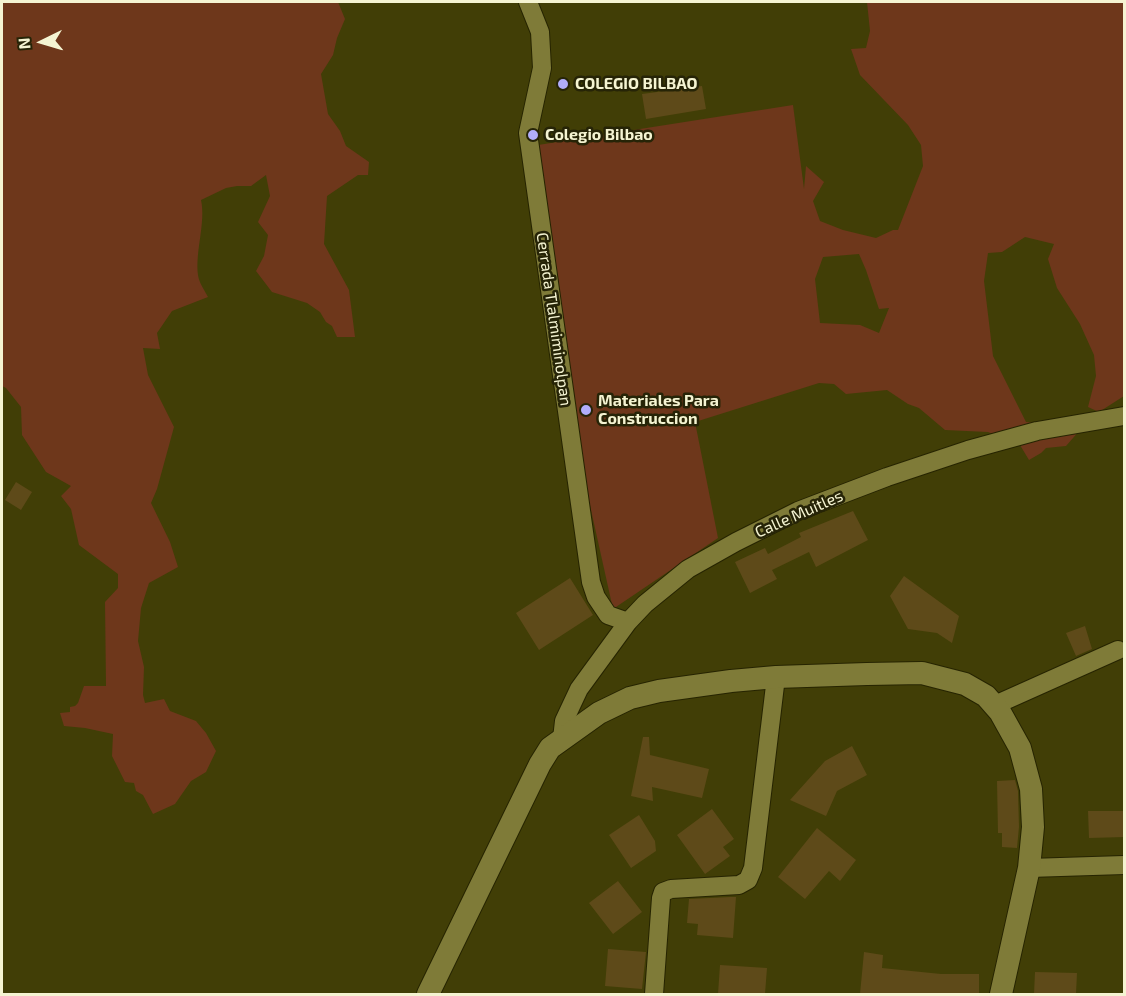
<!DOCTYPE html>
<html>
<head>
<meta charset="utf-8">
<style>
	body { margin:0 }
	#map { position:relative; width:1126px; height:996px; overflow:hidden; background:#413e06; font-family:"Exo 2",sans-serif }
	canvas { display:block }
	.frame { position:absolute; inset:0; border:3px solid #f5f4d2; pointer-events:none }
	.north { position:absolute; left:12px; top:12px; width:60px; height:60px; -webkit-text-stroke:4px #262407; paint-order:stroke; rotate:265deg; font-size:16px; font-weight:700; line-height:24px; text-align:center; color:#f5f4d2 }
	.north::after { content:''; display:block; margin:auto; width:21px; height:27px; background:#f5f4d2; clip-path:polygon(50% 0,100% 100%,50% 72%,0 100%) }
</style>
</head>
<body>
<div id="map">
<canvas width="1126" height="996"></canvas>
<div class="frame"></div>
<div class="north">N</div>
</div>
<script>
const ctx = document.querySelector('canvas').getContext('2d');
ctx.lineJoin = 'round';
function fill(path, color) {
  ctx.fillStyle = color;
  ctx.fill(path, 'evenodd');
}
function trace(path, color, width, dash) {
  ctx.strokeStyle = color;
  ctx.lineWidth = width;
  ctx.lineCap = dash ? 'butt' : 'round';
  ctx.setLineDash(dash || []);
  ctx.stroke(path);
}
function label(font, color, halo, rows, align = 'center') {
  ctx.font = font + ' "Exo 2",sans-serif';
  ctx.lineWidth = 5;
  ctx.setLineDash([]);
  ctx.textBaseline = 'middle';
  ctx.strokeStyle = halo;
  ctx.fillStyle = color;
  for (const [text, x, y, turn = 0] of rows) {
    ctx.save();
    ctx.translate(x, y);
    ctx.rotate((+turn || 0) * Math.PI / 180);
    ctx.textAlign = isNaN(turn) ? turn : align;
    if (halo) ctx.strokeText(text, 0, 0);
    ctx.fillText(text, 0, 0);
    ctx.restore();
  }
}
fill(new Path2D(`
	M 2,2 L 338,2 L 345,19 L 337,38 L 333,55 L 321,74 L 328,114 L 340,131 L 346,146 L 369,162 L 368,175 L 358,175 L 327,196 L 324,244 L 349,290 L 355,337 L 337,337 L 332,326 L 326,322 L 320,312 L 307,303 L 272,292 L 256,271 L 264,256 L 268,235 L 258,222 L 270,196 L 266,175 L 251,186 L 237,186 L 226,188 L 201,200 C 206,223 195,251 198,275 C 199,283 205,291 208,297 L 172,311 L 157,333 L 160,349 L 143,348 L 148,375 L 174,427 L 157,489 L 151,503 L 170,542 L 178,567 L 149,583 L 141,608 L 138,641 L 144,667 L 143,695 L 145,703 L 164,699 L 170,711 L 196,721 L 206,733 L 216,751 L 206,772 L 191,781 L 175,804 L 153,814 L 143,795 L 136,791 L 134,783 L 125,782 L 112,756 L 113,734 L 85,728 L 64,726 L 60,713 L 70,712 L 70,707 L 75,706 L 78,703 L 84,686 L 106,686 L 105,602 L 118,588 L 118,574 L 79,545 L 71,509 L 61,496 L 71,486 L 46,472 L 22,435 L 21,407 L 6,388 L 2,386 Z
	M 867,2 L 1124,2 L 1124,396 L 1099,412 L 1088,407 L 1096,376 L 1094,355 L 1080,324 L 1057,288 L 1048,259 L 1054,244 L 1025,237 L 1002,252 L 988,253 L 984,281 L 993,356 L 1026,422 L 1069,425 L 1080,430 L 1066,446 L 1046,448 L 1041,453 L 1029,460 L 1020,445 L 988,432 L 945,430 L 919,408 L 908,404 L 887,390 L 846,394 L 834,384 L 819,383 L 695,422 L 718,538 L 613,609 L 579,456 L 538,145 L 793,105 L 804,189 L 806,166 L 824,182 L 813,201 L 820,221 L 843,230 L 876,238 L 893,230 L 898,230 L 923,166 L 921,145 L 908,125 L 860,75 L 851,49 L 866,48 L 870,31 ZM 859,254 L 866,270 L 879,309 L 889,308 L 879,333 L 860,325 L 820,323 L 815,279 L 823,257 Z`), '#6e371b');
fill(new Path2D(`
	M 702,86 L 706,109 L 646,119 L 642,94 Z
	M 16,482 L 32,492 L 21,510 L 5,500 Z
	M 853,511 L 868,540 L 816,567 L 809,552 L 772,570 L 777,579 L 750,593 L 735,562 L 765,548 L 768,554 L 801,537 L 799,533 Z
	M 904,576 L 959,616 L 952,643 L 937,633 L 908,629 L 890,596 Z
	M 570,578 L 593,615 L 539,650 L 516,613 Z
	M 1085,626 L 1092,649 L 1076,656 L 1066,633 Z
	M 643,737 L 649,737 L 650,755 L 709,769 L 702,798 L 652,787 L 653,801 L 631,796 Z
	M 852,746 L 867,775 L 837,791 L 826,816 L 790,800 L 825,761 Z
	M 1015,780 L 1018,791 L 1019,827 L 1017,848 L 1002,847 L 1002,833 L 998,833 L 997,781 Z
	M 712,809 L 734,839 L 723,847 L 730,856 L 705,874 L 677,835 Z
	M 1088,811 L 1123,811 L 1125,837 L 1089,838 Z
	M 639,815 L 655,841 L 656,851 L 631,868 L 609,835 Z
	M 817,828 L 856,860 L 840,881 L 829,871 L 805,899 L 778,877 Z
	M 618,881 L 642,912 L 613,934 L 589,903 Z
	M 730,897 L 736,897 L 733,938 L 697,935 L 698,924 L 687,923 L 689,899 Z
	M 608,949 L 646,952 L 642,989 L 605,986 Z
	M 864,952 L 883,955 L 882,968 L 941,974 L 979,974 L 979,994 L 860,994 Z
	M 720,965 L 767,968 L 765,994 L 718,994 Z
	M 1035,972 L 1077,973 L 1076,994 L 1034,994 Z`), '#5e4a19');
const minor = new Path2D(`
	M 528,2 L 540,32 L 542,68 L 528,133 L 591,582 L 596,597 L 608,615 L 628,622
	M 995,705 L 1118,650
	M 562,739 L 564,721 L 579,689 L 628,622 L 645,604 L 688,569 L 736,542 L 798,511 L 887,477 L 968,450 L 1037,431 L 1124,416
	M 1029,868 L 1124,865
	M 654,994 L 661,898 L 663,892 L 671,889 L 739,885 L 748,880 L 753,868 L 776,677`);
const tertiary = new Path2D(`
	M 428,994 L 540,764 L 550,748 L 599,713 L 630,698 L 659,691 L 731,681 L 776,677 L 867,674 L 922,673 L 965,684 L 986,696 L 1000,712 L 1020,748 L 1031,789 L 1033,827 L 1029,868 L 1001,994`);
trace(minor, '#262401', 20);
trace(tertiary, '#262401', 24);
trace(minor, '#7f7b38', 18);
trace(tertiary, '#7f7b38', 22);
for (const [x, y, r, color] of [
	[563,84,6,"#b1adfa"],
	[533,135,6,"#b1adfa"],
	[586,410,6,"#b1adfa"]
]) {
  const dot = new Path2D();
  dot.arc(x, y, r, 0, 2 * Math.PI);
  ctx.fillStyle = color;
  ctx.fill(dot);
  trace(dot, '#262407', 2);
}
label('bold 16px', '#f5f4d2', '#262407', [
	["COLEGIO BILBAO",575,84],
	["Colegio Bilbao",545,135],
	["Materiales Para",598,401],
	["Construccion",598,419]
], 'left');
label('16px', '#f5f4d2', '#262407', [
	["Cerrada Tlalmiminolpan",554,319,82],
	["Calle Muitles",799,514,-24]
]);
</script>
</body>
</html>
